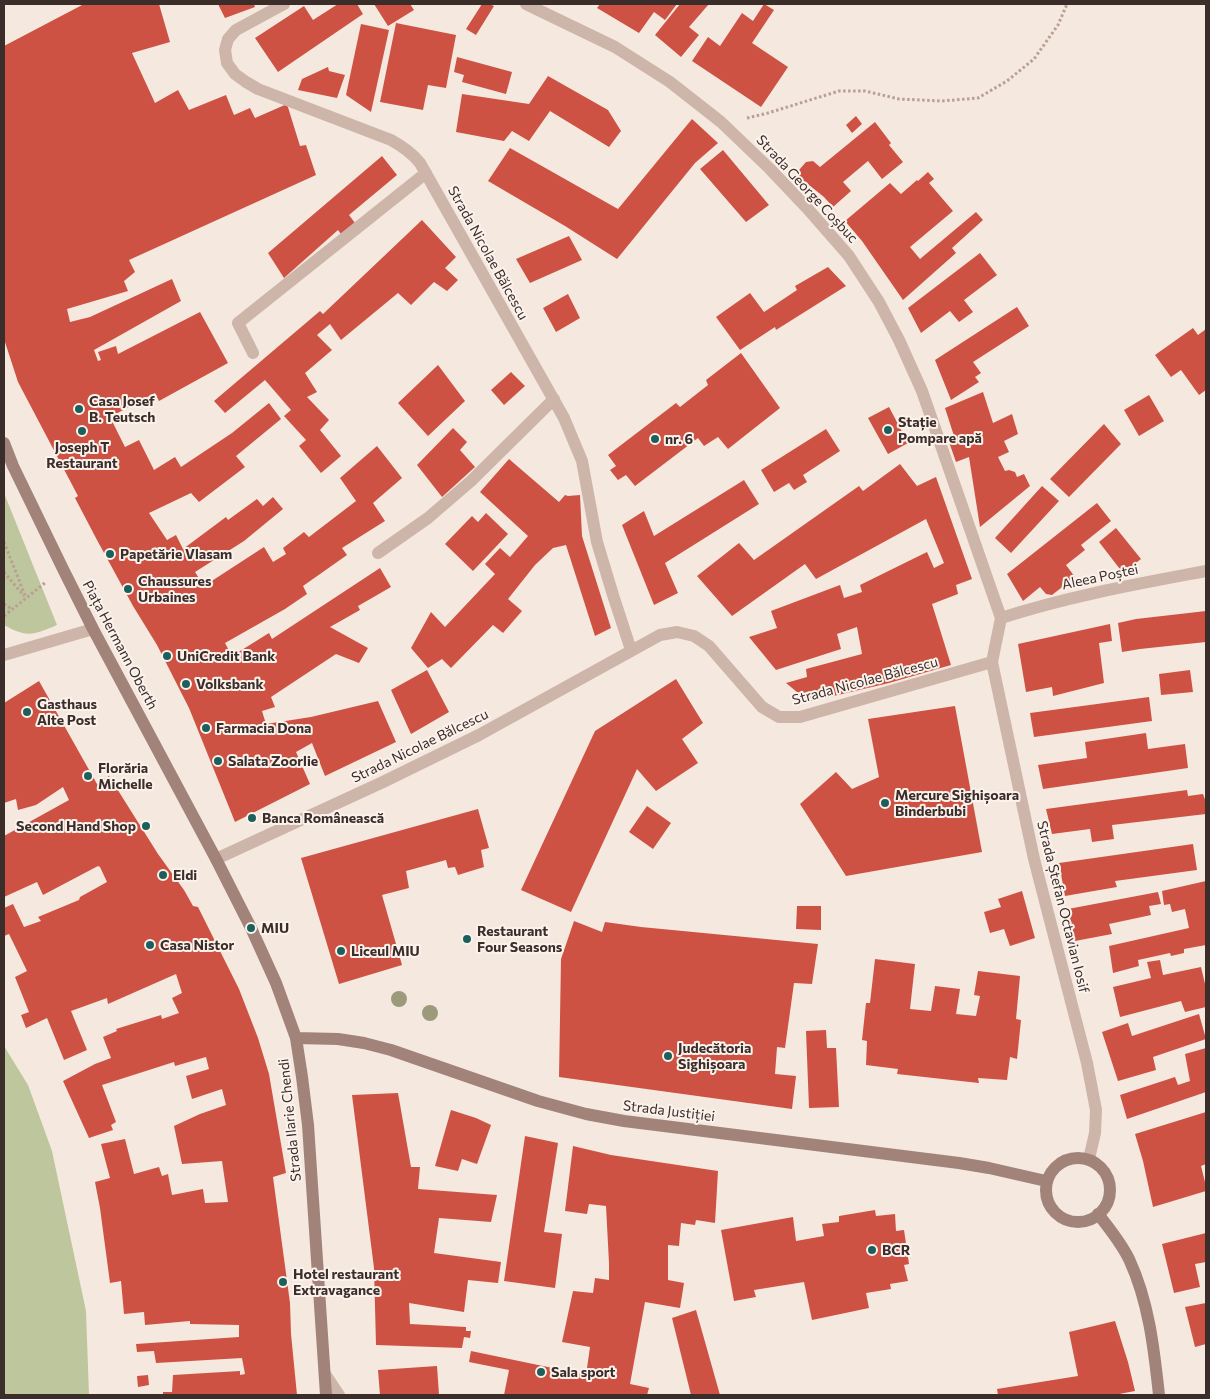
<!DOCTYPE html>
<html>
<head>
<meta charset="utf-8">
<style>
	body { margin:0 }
	#map { position:relative; width:1210px; height:1399px; overflow:hidden; background:#f5e8df; font-family:Commissioner,sans-serif }
	canvas { display:block }
	.frame { position:absolute; inset:0; border:5px solid #3b2d2a; pointer-events:none }
</style>
</head>
<body>
<div id="map">
<canvas width="1210" height="1399"></canvas>
<div class="frame"></div>
</div>
<script>
const ctx = document.querySelector('canvas').getContext('2d');
ctx.lineJoin = 'round';
function fill(path, color) {
  ctx.fillStyle = color;
  ctx.fill(path, 'evenodd');
}
function trace(path, color, width, dash) {
  ctx.strokeStyle = color;
  ctx.lineWidth = width;
  ctx.lineCap = dash ? 'butt' : 'round';
  ctx.setLineDash(dash || []);
  ctx.stroke(path);
}
function label(font, color, halo, rows, align = 'center') {
  ctx.font = font + ' Commissioner,sans-serif';
  ctx.lineWidth = 4;
  ctx.setLineDash([]);
  ctx.textBaseline = 'middle';
  ctx.strokeStyle = halo;
  ctx.fillStyle = color;
  for (const [text, x, y, turn = 0] of rows) {
    ctx.save();
    ctx.translate(x, y);
    ctx.rotate((+turn || 0) * Math.PI / 180);
    ctx.textAlign = isNaN(turn) ? turn : align;
    if (halo) ctx.strokeText(text, 0, 0);
    ctx.fillText(text, 0, 0);
    ctx.restore();
  }
}
fill(new Path2D(`
	M 4,493 L 57,625 C 34,635 27,638 4,625 Z
	M 4,1046 L 28,1085 L 52,1151 L 86,1311 L 89,1395 L 4,1395 Z`), '#bec69d');
fill(new Path2D(`
	M 84,4 L 159,4 L 170,42 L 132,53 L 155,103 L 178,90 L 189,110 L 226,95 L 234,115 L 250,108 L 255,118 L 287,104 L 300,146 L 306,145 L 316,175 L 129,260 L 135,272 L 124,281 L 128,291 L 67,309 L 70,322 L 90,317 L 172,279 L 181,301 L 94,350 L 98,361 L 101,360 L 98,352 L 116,346 L 118,354 L 200,312 L 228,363 L 159,401 L 155,393 L 110,417 L 125,447 L 139,440 L 154,470 L 175,457 L 181,467 L 232,433 L 269,403 L 281,419 L 236,456 L 245,467 L 199,502 L 191,493 L 149,513 L 167,540 L 176,535 L 183,549 L 226,517 L 228,520 L 257,499 L 263,506 L 273,497 L 283,509 L 244,541 L 195,572 L 204,586 L 264,547 L 273,562 L 286,554 L 283,548 L 304,532 L 309,537 L 356,501 L 340,478 L 377,446 L 402,478 L 373,503 L 385,521 L 342,548 L 347,555 L 303,586 L 307,594 L 285,609 L 225,643 L 232,656 L 269,633 L 272,639 L 380,568 L 391,587 L 358,606 L 360,610 L 330,627 L 368,648 L 359,663 L 336,654 L 271,697 L 275,707 L 262,711 L 266,724 L 311,717 L 378,701 L 396,742 L 325,776 L 312,743 L 296,752 L 310,784 L 235,822 L 189,708 L 157,645 L 133,606 L 97,540 L 75,498 L 78,496 L 18,382 L 4,339 L 4,46 Z
	M 218,4 L 254,4 L 255,7 L 225,18 Z
	M 338,4 L 357,4 L 363,14 L 278,72 L 255,38 L 304,6 L 313,20 Z
	M 374,4 L 410,4 L 414,10 L 388,26 Z
	M 482,4 L 489,4 L 494,6 L 476,35 L 466,29 Z
	M 600,4 L 677,4 L 665,20 L 654,12 L 639,33 L 597,8 Z
	M 680,4 L 709,4 L 689,27 L 699,35 L 681,57 L 655,35 Z
	M 764,4 L 774,10 L 752,43 L 788,67 L 761,107 L 692,61 L 708,37 L 720,46 L 742,13 L 753,21 Z
	M 396,23 L 456,35 L 446,88 L 428,85 L 423,110 L 380,102 Z
	M 361,24 L 389,30 L 371,112 L 346,95 Z
	M 457,57 L 512,72 L 506,94 L 462,82 L 464,75 L 454,72 Z
	M 328,67 L 329,71 L 345,75 L 337,98 L 298,90 L 302,79 Z
	M 548,76 L 608,110 L 621,131 L 609,147 L 550,111 L 529,141 L 512,131 L 504,141 L 456,132 L 462,94 L 529,104 Z
	M 856,116 L 862,124 L 852,133 L 846,125 Z
	M 692,119 L 718,143 L 695,163 L 617,259 L 565,226 L 488,181 L 510,148 L 618,209 Z
	M 875,122 L 891,143 L 889,145 L 903,162 L 882,179 L 868,161 L 843,182 L 851,191 L 833,207 L 824,197 L 799,177 L 799,170 L 806,162 L 813,161 L 820,167 Z
	M 723,150 L 769,205 L 746,222 L 700,169 Z
	M 382,156 L 397,175 L 349,215 L 355,223 L 341,234 L 338,230 L 284,278 L 268,253 Z
	M 928,172 L 934,179 L 929,183 L 953,211 L 910,247 L 920,259 L 976,212 L 983,220 L 952,248 L 956,253 L 903,300 L 862,241 L 845,221 L 890,183 L 901,194 L 917,180 L 918,181 Z
	M 422,220 L 456,257 L 445,268 L 458,280 L 447,291 L 434,282 L 411,305 L 398,293 L 341,340 L 330,324 L 317,335 L 332,350 L 305,373 L 317,392 L 307,397 L 329,420 L 320,430 L 341,456 L 321,473 L 299,446 L 306,440 L 284,416 L 291,410 L 265,380 L 225,413 L 214,401 L 320,311 L 323,314 Z
	M 569,236 L 582,260 L 530,283 L 516,259 Z
	M 980,253 L 997,275 L 964,300 L 973,312 L 959,322 L 950,311 L 921,333 L 908,308 Z
	M 828,267 L 846,286 L 776,330 L 775,327 L 740,350 L 716,317 L 750,293 L 764,312 L 797,290 L 795,286 Z
	M 568,294 L 580,318 L 556,332 L 543,308 Z
	M 1017,307 L 1029,326 L 973,362 L 981,373 L 975,377 L 979,382 L 951,400 L 935,360 Z
	M 1193,328 L 1198,335 L 1206,329 L 1206,390 L 1199,395 L 1181,370 L 1171,377 L 1155,355 Z
	M 741,353 L 780,408 L 728,449 L 718,437 L 704,446 L 698,438 L 635,486 L 626,475 L 618,480 L 610,470 L 616,466 L 608,455 L 676,403 L 680,407 L 708,385 L 706,380 Z
	M 438,365 L 465,401 L 428,436 L 398,403 Z
	M 511,372 L 525,386 L 504,405 L 491,390 Z
	M 983,392 L 993,423 L 1012,414 L 1018,434 L 1004,441 L 1009,452 L 998,457 L 1005,471 L 1009,470 L 1015,472 L 1017,477 L 1024,474 L 1030,486 L 980,527 L 969,457 L 956,462 L 949,442 L 955,439 L 945,408 Z
	M 1149,395 L 1164,421 L 1139,436 L 1124,410 Z
	M 889,407 L 908,443 L 888,454 L 868,418 Z
	M 1104,424 L 1121,444 L 1069,497 L 1050,479 Z
	M 453,428 L 467,442 L 460,450 L 475,467 L 442,497 L 417,465 Z
	M 826,429 L 840,451 L 803,475 L 807,482 L 794,490 L 789,483 L 774,492 L 761,470 Z
	M 509,459 L 559,502 L 565,495 L 568,496 L 580,495 L 582,536 L 611,628 L 595,636 L 566,545 L 553,548 L 535,565 L 508,599 L 522,611 L 503,633 L 493,625 L 451,668 L 442,659 L 428,668 L 411,648 L 431,612 L 445,627 L 495,574 L 485,564 L 500,548 L 510,557 L 528,536 L 480,492 Z
	M 900,464 L 917,486 L 936,477 L 972,579 L 956,585 L 958,594 L 932,604 L 951,665 L 889,683 L 812,701 L 803,697 L 786,683 L 807,677 L 806,669 L 862,654 L 857,627 L 837,634 L 841,649 L 776,670 L 749,637 L 777,628 L 771,611 L 840,585 L 844,598 L 862,592 L 860,585 L 927,552 L 934,568 L 944,563 L 926,519 L 816,579 L 805,564 L 732,616 L 697,576 L 739,543 L 754,560 L 859,486 L 863,491 Z
	M 744,480 L 759,504 L 665,563 L 678,593 L 654,605 L 622,525 L 644,511 L 654,536 Z
	M 1042,486 L 1059,501 L 1011,553 L 995,538 Z
	M 1097,503 L 1111,521 L 1081,545 L 1085,550 L 1066,565 L 1075,577 L 1052,595 L 1046,594 L 1040,587 L 1023,601 L 1007,574 Z
	M 486,513 L 508,534 L 473,571 L 445,544 L 472,516 L 478,522 Z
	M 1116,528 L 1141,559 L 1123,573 L 1099,542 Z
	M 1206,611 L 1206,642 L 1140,649 L 1122,652 L 1118,623 L 1136,619 Z
	M 1110,624 L 1112,641 L 1099,643 L 1104,683 L 1053,696 L 1052,687 L 1026,692 L 1018,644 Z
	M 427,670 L 449,712 L 411,734 L 391,690 Z
	M 1190,670 L 1193,692 L 1161,695 L 1159,674 Z
	M 676,679 L 703,723 L 682,739 L 698,763 L 656,791 L 637,769 L 571,912 L 521,890 L 595,731 Z
	M 39,681 L 97,784 L 109,776 L 158,854 L 184,890 L 193,906 L 198,907 L 239,989 L 258,1038 L 269,1074 L 286,1173 L 273,1177 L 290,1303 L 291,1334 L 297,1395 L 163,1395 L 163,1392 L 172,1392 L 173,1375 L 240,1371 L 240,1375 L 245,1374 L 242,1358 L 156,1363 L 154,1351 L 137,1352 L 136,1344 L 239,1337 L 239,1325 L 190,1324 L 190,1321 L 145,1325 L 144,1312 L 124,1314 L 121,1281 L 110,1283 L 100,1208 L 95,1182 L 110,1178 L 101,1144 L 125,1139 L 134,1174 L 159,1167 L 162,1176 L 168,1174 L 172,1195 L 203,1189 L 205,1203 L 228,1202 L 222,1161 L 182,1164 L 174,1126 L 200,1114 L 226,1105 L 222,1089 L 192,1099 L 186,1076 L 209,1069 L 206,1057 L 175,1066 L 174,1062 L 102,1085 L 116,1122 L 111,1125 L 113,1130 L 89,1138 L 63,1081 L 95,1064 L 111,1058 L 103,1037 L 117,1031 L 116,1029 L 161,1015 L 162,1019 L 179,1013 L 172,998 L 182,993 L 176,974 L 108,1004 L 107,998 L 71,1011 L 87,1050 L 64,1060 L 47,1018 L 26,1028 L 21,1015 L 29,1012 L 15,977 L 27,971 L 9,934 L 4,936 L 4,908 L 13,904 L 24,927 L 41,921 L 38,917 L 79,900 L 80,897 L 107,882 L 100,867 L 98,866 L 43,895 L 37,882 L 4,897 L 4,844 L 5,843 L 4,841 L 4,836 L 69,800 L 63,787 L 36,805 L 18,810 L 16,799 L 4,803 L 4,703 Z
	M 1149,697 L 1152,721 L 1034,737 L 1030,713 Z
	M 955,706 L 982,852 L 846,876 L 800,804 L 836,772 L 852,789 L 879,777 L 868,719 Z
	M 1146,733 L 1148,749 L 1185,744 L 1188,768 L 1043,789 L 1038,765 L 1087,758 L 1085,742 Z
	M 1187,790 L 1188,796 L 1203,794 L 1206,802 L 1206,814 L 1112,825 L 1114,839 L 1092,842 L 1090,829 L 1052,834 L 1046,809 Z
	M 647,806 L 671,823 L 653,849 L 629,832 Z
	M 478,809 L 489,848 L 481,850 L 484,867 L 458,875 L 455,867 L 448,868 L 446,860 L 406,871 L 409,888 L 382,895 L 402,965 L 339,984 L 301,858 Z
	M 1193,844 L 1197,870 L 1115,881 L 1117,887 L 1065,896 L 1059,863 Z
	M 1206,881 L 1206,945 L 1184,949 L 1184,953 L 1171,956 L 1170,953 L 1138,960 L 1139,966 L 1113,973 L 1109,946 L 1189,928 L 1185,909 L 1172,912 L 1170,904 L 1164,905 L 1162,891 Z
	M 1022,891 L 1035,938 L 1010,946 L 1004,929 L 990,933 L 984,912 L 1001,907 L 998,899 Z
	M 1158,892 L 1161,904 L 1149,906 L 1151,915 L 1109,924 L 1112,934 L 1075,941 L 1068,909 Z
	M 797,906 L 821,906 L 821,930 L 796,929 Z
	M 574,921 L 602,932 L 605,922 L 641,927 L 818,944 L 812,984 L 794,983 L 785,1048 L 777,1047 L 775,1074 L 796,1076 L 792,1109 L 559,1077 L 561,959 Z
	M 875,959 L 915,964 L 910,1009 L 931,1011 L 935,986 L 960,989 L 956,1014 L 976,1016 L 980,996 L 974,995 L 978,971 L 1020,976 L 1016,1019 L 1021,1020 L 1017,1059 L 1010,1057 L 1007,1080 L 978,1078 L 979,1083 L 897,1074 L 898,1069 L 866,1065 L 867,1041 L 862,1040 L 866,1003 L 870,1003 Z
	M 1160,960 L 1163,975 L 1201,967 L 1206,988 L 1206,1007 L 1185,1012 L 1181,1001 L 1120,1017 L 1113,987 L 1151,978 L 1147,962 Z
	M 1199,1014 L 1206,1039 L 1153,1057 L 1156,1070 L 1118,1081 L 1102,1032 L 1128,1023 L 1132,1036 Z
	M 826,1030 L 827,1048 L 836,1048 L 839,1107 L 809,1108 L 806,1031 Z
	M 1206,1048 L 1206,1092 L 1127,1119 L 1120,1095 L 1175,1077 L 1178,1085 L 1190,1081 L 1185,1054 Z
	M 398,1093 L 411,1167 L 420,1167 L 418,1189 L 497,1195 L 491,1222 L 439,1218 L 434,1253 L 501,1262 L 498,1283 L 468,1280 L 464,1312 L 409,1303 L 410,1324 L 466,1327 L 466,1331 L 471,1331 L 470,1338 L 464,1337 L 462,1348 L 376,1345 L 374,1268 L 352,1095 Z
	M 451,1110 L 476,1118 L 491,1125 L 477,1164 L 462,1159 L 458,1171 L 435,1166 Z
	M 1206,1112 L 1206,1164 L 1201,1166 L 1206,1186 L 1206,1191 L 1153,1207 L 1143,1161 L 1135,1134 Z
	M 525,1136 L 558,1143 L 544,1232 L 562,1234 L 555,1288 L 504,1281 Z
	M 573,1146 L 611,1155 L 718,1171 L 715,1223 L 696,1220 L 695,1225 L 681,1223 L 679,1246 L 668,1245 L 668,1280 L 684,1283 L 680,1308 L 645,1302 L 630,1384 L 649,1388 L 647,1395 L 504,1395 L 509,1370 L 469,1362 L 471,1351 L 586,1375 L 590,1347 L 562,1342 L 573,1291 L 593,1293 L 595,1278 L 609,1280 L 609,1263 L 606,1206 L 589,1204 L 587,1214 L 565,1211 Z
	M 875,1210 L 876,1216 L 895,1214 L 896,1231 L 904,1230 L 909,1264 L 904,1265 L 908,1281 L 890,1284 L 891,1289 L 866,1293 L 869,1308 L 812,1320 L 804,1282 L 754,1290 L 756,1297 L 734,1301 L 721,1230 L 793,1217 L 796,1241 L 824,1236 L 822,1224 L 839,1222 L 839,1216 Z
	M 1206,1233 L 1206,1262 L 1195,1264 L 1200,1287 L 1174,1293 L 1162,1244 Z
	M 1206,1303 L 1206,1344 L 1195,1347 L 1185,1307 Z
	M 696,1310 L 720,1395 L 691,1395 L 672,1318 Z
	M 1115,1321 L 1128,1362 L 1135,1391 L 1114,1395 L 998,1395 L 997,1389 L 1078,1376 L 1069,1332 Z
	M 437,1366 L 439,1395 L 380,1395 L 378,1370 Z
	M 148,1375 L 149,1385 L 138,1387 L 137,1376 Z`), '#ce5243');
trace(new Path2D(`
	M 747,118 L 768,113 L 839,91 L 865,91 L 899,99 L 942,101 L 978,98 L 1007,81 L 1034,59 L 1058,25 L 1067,4
	M 4,542 L 26,598
	M 4,572 L 24,596
	M 4,604 L 12,609
	M 4,616 L 46,582`), '#ba9f93', 3, [2.5, 2.5]);
trace(new Path2D(`
	M 284,4 L 236,30 L 228,39 L 225,50 L 227,63 L 235,74 L 246,82 L 258,89 L 391,140 C 402,146 412,153 420,163 L 564,418 L 582,461 L 597,542 L 613,595 L 631,650
	M 526,4 L 615,47 L 670,82 L 721,122 L 770,169 L 807,208 L 849,256 L 879,302 L 899,340 L 922,391 L 1001,618 L 992,662 L 1034,859 L 1087,1063 L 1096,1110 L 1095,1133 L 1089,1159
	M 253,353 L 238,323 L 426,173
	M 378,553 L 428,518 L 471,481 L 554,399
	M 1001,618 C 1069,596 1137,584 1206,571
	M 4,655 L 93,629
	M 216,859 L 383,782 L 479,735 L 660,635 L 677,632 L 694,636 L 709,646 L 762,707 L 779,717 L 800,717 L 992,662
	M 325,1374 L 339,1395`), '#ceb5aa', 12);
trace(new Path2D(`
	M 4,443 L 13,466 L 63,569 L 93,629 L 216,859 L 251,928 L 276,983 L 296,1038 L 302,1077 L 308,1125 L 326,1395
	M 296,1038 L 338,1039 L 364,1043 L 391,1050 L 538,1101 L 586,1114 L 624,1121 L 959,1163 L 989,1168 L 1046,1181
	M1046 1190a32 32 0 1 1 64 0a32 32 0 1 1-64 0Z
	M 1098,1214 C 1110,1229 1121,1243 1129,1259 C 1149,1302 1154,1349 1159,1395`), '#a2837a', 12);
ctx.fillStyle = '#9b9b7c';
for (const [x, y] of [
	[399,999],
	[430,1013]
]) {
  ctx.beginPath();
  ctx.arc(x, y, 8, 0, 2 * Math.PI);
  ctx.fill();
}
for (const [x, y, r, color] of [
	[79,409,5,"#1b605c"],
	[888,430,5,"#1b605c"],
	[82,431,5,"#1b605c"],
	[655,439,5,"#1b605c"],
	[110,554,5,"#1b605c"],
	[128,589,5,"#1b605c"],
	[167,656,5,"#1b605c"],
	[186,684,5,"#1b605c"],
	[27,712,5,"#1b605c"],
	[206,728,5,"#1b605c"],
	[218,761,5,"#1b605c"],
	[88,776,5,"#1b605c"],
	[885,803,5,"#1b605c"],
	[252,818,5,"#1b605c"],
	[146,826,5,"#1b605c"],
	[163,875,5,"#1b605c"],
	[251,928,5,"#1b605c"],
	[467,939,5,"#1b605c"],
	[150,945,5,"#1b605c"],
	[341,951,5,"#1b605c"],
	[668,1056,5,"#1b605c"],
	[872,1250,5,"#1b605c"],
	[283,1282,5,"#1b605c"],
	[541,1372,5,"#1b605c"]
]) {
  const dot = new Path2D();
  dot.arc(x, y, r, 0, 2 * Math.PI);
  ctx.fillStyle = color;
  ctx.fill(dot);
  trace(dot, '#fcf2ec', 2);
}
label('14px', '#3b2d2a', '#fcf2ec', [
	["Strada George Coșbuc",807,189,47],
	["Strada Nicolae Bălcescu",488,253,61],
	["Aleea Poștei",1100,577,-12],
	["Piața Hermann Oberth",120,645,62],
	["Strada Nicolae Bălcescu",865,681,-15],
	["Strada Nicolae Bălcescu",420,746,-26],
	["Strada Ștefan Octavian Iosif",1063,907,76],
	["Strada Justiției",669,1111,7],
	["Strada Ilarie Chendi",290,1120,-96]
]);
label('bold 14px', '#3b2d2a', '#fcf2ec', [
	["Casa Josef",89,401],
	["B. Teutsch",89,417],
	["Stație",898,422],
	["Pompare apă",898,438],
	["nr. 6",665,439],
	["Joseph T",82,447,"center"],
	["Restaurant",82,463,"center"],
	["Papetărie Vlasam",120,554],
	["Chaussures",138,581],
	["Urbaines",138,597],
	["UniCredit Bank",177,656],
	["Volksbank",196,684],
	["Gasthaus",37,704],
	["Alte Post",37,720],
	["Farmacia Dona",216,728],
	["Salata Zoorlie",228,761],
	["Florăria",98,768],
	["Michelle",98,784],
	["Mercure Sighișoara",895,795],
	["Binderbubi",895,811],
	["Banca Românească",262,818],
	["Second Hand Shop",136,826,"right"],
	["Eldi",173,875],
	["MIU",261,928],
	["Restaurant",477,931],
	["Four Seasons",477,947],
	["Casa Nistor",160,945],
	["Liceul MIU",351,951],
	["Judecătoria",678,1048],
	["Sighișoara",678,1064],
	["BCR",882,1250],
	["Hotel restaurant",293,1274],
	["Extravagance",293,1290],
	["Sala sport",551,1372]
], 'left');
</script>
</body>
</html>
